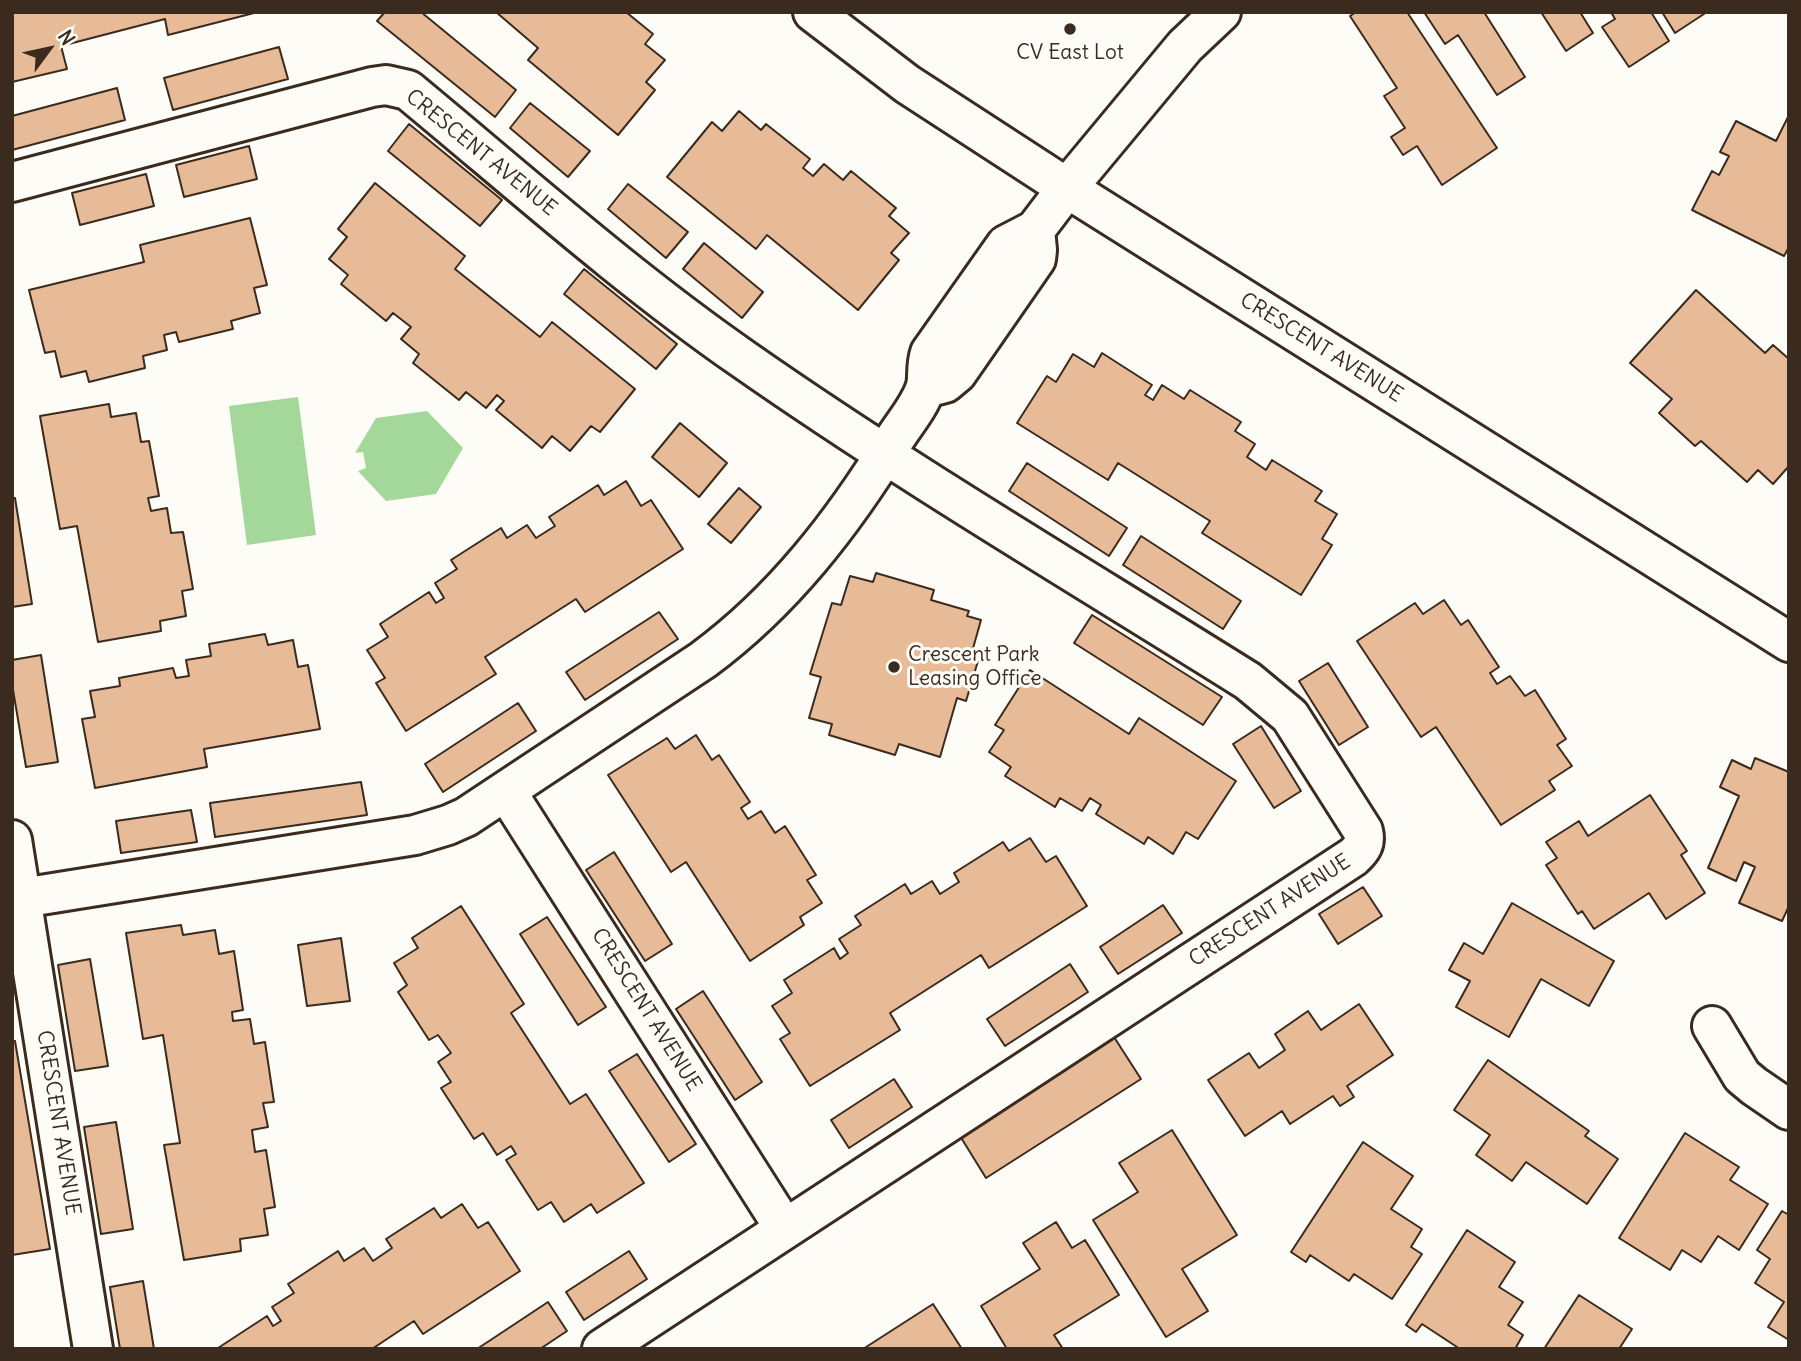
<!DOCTYPE html>
<html>
<head>
<meta charset="utf-8">
<style>
	body { margin:0 }
	#map { position:relative; width:1801px; height:1361px; overflow:hidden; background:#fdfcf7; font-family:Delius,sans-serif }
	canvas { display:block }
	.frame { position:absolute; inset:0; border:14px solid #3b2a1e; pointer-events:none }
	.north { position:absolute; left:14px; top:14px; width:70px; height:70px; -webkit-text-stroke:5px #fdfcf7; paint-order:stroke; rotate:57deg; font-size:19px; font-weight:700; line-height:28px; text-align:center; color:#3b2a1e }
	.north::after { content:''; display:block; margin:auto; width:24px; height:32px; background:#3b2a1e; clip-path:polygon(50% 0,100% 100%,50% 72%,0 100%) }
</style>
</head>
<body>
<div id="map">
<canvas width="1801" height="1361"></canvas>
<div class="frame"></div>
<div class="north">N</div>
</div>
<script>
const ctx = document.querySelector('canvas').getContext('2d');
ctx.lineJoin = 'round';
function fill(path, color) {
  ctx.fillStyle = color;
  ctx.fill(path, 'evenodd');
}
function trace(path, color, width, dash) {
  ctx.strokeStyle = color;
  ctx.lineWidth = width;
  ctx.lineCap = dash ? 'butt' : 'round';
  ctx.setLineDash(dash || []);
  ctx.stroke(path);
}
function label(font, color, halo, rows, align = 'center') {
  ctx.font = font + ' Delius,sans-serif';
  ctx.lineWidth = 6;
  ctx.setLineDash([]);
  ctx.textBaseline = 'middle';
  ctx.strokeStyle = halo;
  ctx.fillStyle = color;
  for (const [text, x, y, turn = 0] of rows) {
    ctx.save();
    ctx.translate(x, y);
    ctx.rotate((+turn || 0) * Math.PI / 180);
    ctx.textAlign = isNaN(turn) ? turn : align;
    if (halo) ctx.strokeText(text, 0, 0);
    ctx.fillText(text, 0, 0);
    ctx.restore();
  }
}
fill(new Path2D(`
	M 298,397 L 316,535 L 247,545 L 229,406 Z
	M 427,411 L 463,448 L 436,494 L 386,501 L 358,471 L 366,468 L 363,452 L 355,453 L 376,418 Z`), '#a4d89a');
const building = new Path2D(`
	M 12,12 L 258,12 L 168,35 L 165,19 L 61,46 L 67,69 L 12,82 Z
	M 385,12 L 421,12 L 516,90 L 495,117 L 377,21 Z
	M 496,12 L 626,12 L 653,34 L 645,44 L 665,60 L 646,82 L 655,90 L 618,135 L 528,60 L 538,48 Z
	M 1356,12 L 1407,12 L 1497,148 L 1442,185 L 1417,146 L 1403,155 L 1391,137 L 1405,128 L 1384,96 L 1397,88 L 1350,16 Z
	M 1424,12 L 1484,12 L 1525,77 L 1497,95 L 1458,35 L 1445,44 Z
	M 1541,12 L 1580,12 L 1593,33 L 1566,51 Z
	M 1611,12 L 1651,12 L 1669,41 L 1629,67 L 1602,27 L 1615,19 Z
	M 1662,12 L 1707,12 L 1675,33 Z
	M 279,47 L 288,79 L 173,110 L 164,78 Z
	M 117,88 L 125,120 L 12,150 L 12,116 Z
	M 530,103 L 590,151 L 568,177 L 510,128 Z
	M 739,111 L 761,130 L 766,124 L 810,159 L 803,168 L 813,176 L 824,164 L 843,180 L 851,171 L 896,208 L 889,216 L 909,233 L 891,253 L 899,260 L 858,310 L 767,235 L 756,249 L 667,177 L 712,122 L 722,131 Z
	M 1789,115 L 1789,247 L 1784,256 L 1692,210 L 1712,171 L 1719,175 L 1729,156 L 1720,152 L 1736,121 L 1776,141 Z
	M 409,124 L 502,200 L 480,226 L 388,151 Z
	M 249,146 L 257,179 L 184,197 L 176,165 Z
	M 146,174 L 154,206 L 80,225 L 72,193 Z
	M 375,183 L 465,256 L 455,269 L 540,337 L 552,322 L 635,389 L 600,432 L 591,426 L 570,451 L 552,436 L 542,448 L 496,410 L 504,401 L 497,395 L 486,408 L 466,392 L 459,400 L 413,363 L 419,354 L 401,339 L 411,327 L 393,313 L 386,321 L 341,284 L 348,275 L 329,259 L 347,237 L 338,229 Z
	M 628,184 L 688,232 L 666,258 L 608,209 Z
	M 250,218 L 267,285 L 254,288 L 260,313 L 231,321 L 233,329 L 179,342 L 176,332 L 164,335 L 167,350 L 143,356 L 145,368 L 89,382 L 86,371 L 61,377 L 55,351 L 45,353 L 29,290 L 144,262 L 140,245 Z
	M 704,243 L 763,292 L 742,318 L 683,269 Z
	M 584,269 L 677,344 L 656,369 L 564,294 Z
	M 1696,290 L 1765,353 L 1773,345 L 1789,359 L 1789,466 L 1773,484 L 1758,470 L 1747,482 L 1701,441 L 1695,446 L 1659,413 L 1672,399 L 1630,363 Z
	M 1102,353 L 1152,385 L 1145,395 L 1153,400 L 1162,385 L 1184,399 L 1190,390 L 1241,422 L 1235,431 L 1255,444 L 1247,457 L 1266,470 L 1272,460 L 1322,491 L 1315,501 L 1337,514 L 1322,539 L 1332,545 L 1301,595 L 1202,533 L 1210,521 L 1118,463 L 1108,480 L 1017,423 L 1047,376 L 1056,382 L 1073,354 L 1094,367 Z
	M 109,404 L 111,417 L 136,413 L 141,442 L 149,441 L 159,496 L 148,498 L 151,511 L 167,508 L 171,533 L 183,532 L 193,589 L 182,591 L 186,616 L 160,621 L 161,631 L 98,642 L 77,526 L 60,529 L 40,416 Z
	M 680,423 L 727,463 L 699,497 L 652,457 Z
	M 1027,463 L 1127,528 L 1109,556 L 1009,491 Z
	M 626,481 L 641,506 L 651,500 L 683,549 L 585,612 L 576,599 L 485,657 L 496,674 L 406,731 L 376,683 L 385,678 L 367,650 L 388,637 L 380,624 L 429,592 L 436,603 L 444,598 L 435,583 L 457,569 L 451,560 L 501,528 L 507,538 L 527,525 L 536,538 L 555,526 L 549,517 L 598,485 L 604,495 Z
	M 739,488 L 761,507 L 731,543 L 708,524 Z
	M 12,498 L 15,498 L 32,604 L 12,607 Z
	M 1141,536 L 1241,601 L 1223,629 L 1123,565 Z
	M 876,573 L 934,590 L 931,600 L 969,611 L 967,616 L 981,620 L 970,659 L 978,661 L 966,701 L 957,698 L 940,757 L 899,744 L 895,755 L 829,735 L 832,724 L 809,718 L 821,677 L 810,674 L 832,603 L 841,605 L 850,576 L 873,582 Z
	M 1444,600 L 1461,625 L 1468,620 L 1499,667 L 1490,673 L 1497,684 L 1510,676 L 1525,696 L 1535,690 L 1566,739 L 1557,745 L 1572,766 L 1549,781 L 1555,790 L 1501,825 L 1436,727 L 1421,737 L 1357,641 L 1415,603 L 1423,614 Z
	M 659,612 L 678,639 L 585,700 L 566,672 Z
	M 1092,615 L 1222,697 L 1203,725 L 1074,643 Z
	M 265,634 L 268,645 L 293,640 L 298,667 L 308,665 L 320,729 L 204,749 L 207,767 L 95,788 L 82,719 L 95,717 L 90,691 L 120,686 L 119,678 L 173,668 L 176,678 L 189,676 L 186,660 L 211,656 L 209,644 Z
	M 41,655 L 58,762 L 26,767 L 12,684 L 12,660 Z
	M 1328,663 L 1368,727 L 1339,745 L 1299,681 Z
	M 1030,670 L 1129,734 L 1139,718 L 1236,781 L 1198,839 L 1186,832 L 1173,854 L 1148,837 L 1144,844 L 1096,814 L 1101,805 L 1090,798 L 1082,811 L 1060,798 L 1055,807 L 1005,776 L 1011,767 L 989,752 L 1004,730 L 995,725 Z
	M 518,703 L 536,731 L 443,792 L 425,764 Z
	M 1261,726 L 1301,791 L 1274,808 L 1233,744 Z
	M 696,735 L 712,760 L 719,755 L 750,802 L 741,808 L 748,819 L 761,811 L 775,833 L 785,826 L 816,875 L 807,880 L 822,903 L 800,917 L 804,925 L 750,961 L 686,862 L 671,872 L 608,775 L 667,738 L 675,749 Z
	M 1755,758 L 1789,772 L 1789,906 L 1782,921 L 1739,903 L 1755,867 L 1744,862 L 1736,881 L 1708,868 L 1739,796 L 1720,787 L 1732,760 L 1751,769 Z
	M 361,782 L 367,815 L 215,837 L 210,803 Z
	M 1650,795 L 1687,851 L 1681,855 L 1705,893 L 1666,919 L 1649,893 L 1594,929 L 1582,911 L 1578,914 L 1546,865 L 1557,858 L 1546,842 L 1579,821 L 1588,836 Z
	M 191,810 L 197,842 L 121,853 L 116,821 Z
	M 1030,838 L 1046,862 L 1056,856 L 1087,906 L 989,968 L 981,955 L 890,1013 L 900,1030 L 810,1086 L 780,1039 L 790,1033 L 772,1006 L 792,993 L 784,980 L 834,948 L 840,959 L 848,953 L 839,939 L 861,925 L 855,916 L 905,884 L 911,894 L 932,881 L 940,894 L 959,882 L 954,873 L 1003,842 L 1009,851 Z
	M 614,852 L 672,944 L 645,961 L 586,870 Z
	M 1363,887 L 1382,916 L 1338,944 L 1319,914 Z
	M 1512,903 L 1614,961 L 1589,1006 L 1541,979 L 1509,1037 L 1456,1007 L 1470,981 L 1449,970 L 1464,943 L 1483,954 Z
	M 1163,905 L 1182,933 L 1118,974 L 1100,947 Z
	M 461,906 L 524,1004 L 511,1013 L 570,1104 L 586,1094 L 644,1183 L 597,1213 L 591,1204 L 564,1222 L 551,1202 L 538,1210 L 506,1160 L 516,1154 L 511,1146 L 497,1155 L 483,1133 L 474,1139 L 441,1088 L 451,1082 L 438,1062 L 451,1053 L 438,1035 L 429,1040 L 398,992 L 407,985 L 394,963 L 418,948 L 412,938 Z
	M 547,917 L 606,1007 L 578,1025 L 520,934 Z
	M 181,925 L 183,935 L 215,930 L 219,954 L 234,951 L 243,1010 L 232,1012 L 233,1021 L 250,1019 L 254,1044 L 265,1042 L 274,1102 L 263,1103 L 268,1127 L 252,1130 L 255,1152 L 266,1150 L 275,1207 L 264,1209 L 268,1235 L 240,1239 L 241,1251 L 184,1260 L 164,1145 L 180,1143 L 163,1035 L 143,1039 L 126,933 Z
	M 341,938 L 350,1001 L 307,1006 L 298,945 Z
	M 90,959 L 108,1066 L 75,1071 L 58,965 Z
	M 1070,964 L 1088,992 L 1005,1046 L 987,1019 Z
	M 703,991 L 762,1082 L 735,1100 L 676,1009 Z
	M 1359,1004 L 1393,1055 L 1347,1086 L 1354,1097 L 1340,1106 L 1333,1096 L 1290,1124 L 1282,1111 L 1245,1136 L 1208,1080 L 1249,1053 L 1259,1068 L 1285,1050 L 1275,1034 L 1308,1011 L 1321,1030 Z
	M 1114,1037 L 1141,1079 L 986,1178 L 960,1136 Z
	M 12,1041 L 15,1041 L 50,1249 L 12,1255 Z
	M 637,1054 L 696,1144 L 669,1162 L 609,1071 Z
	M 1488,1060 L 1589,1131 L 1585,1136 L 1618,1159 L 1587,1204 L 1526,1162 L 1512,1181 L 1476,1155 L 1490,1135 L 1454,1110 Z
	M 894,1079 L 912,1107 L 849,1148 L 831,1120 Z
	M 116,1122 L 133,1229 L 101,1234 L 84,1127 Z
	M 1172,1130 L 1237,1235 L 1182,1269 L 1208,1311 L 1166,1337 L 1093,1220 L 1138,1192 L 1119,1163 Z
	M 1685,1133 L 1739,1167 L 1730,1180 L 1768,1204 L 1739,1250 L 1718,1236 L 1701,1262 L 1682,1250 L 1670,1270 L 1619,1238 Z
	M 1363,1142 L 1413,1176 L 1391,1209 L 1422,1229 L 1411,1247 L 1422,1254 L 1392,1299 L 1354,1274 L 1349,1281 L 1310,1255 L 1306,1262 L 1291,1252 Z
	M 462,1204 L 478,1228 L 488,1222 L 520,1271 L 423,1334 L 414,1321 L 372,1349 L 218,1348 L 267,1316 L 273,1326 L 281,1321 L 272,1307 L 294,1293 L 288,1284 L 338,1251 L 344,1261 L 364,1248 L 373,1261 L 392,1248 L 386,1239 L 434,1208 L 441,1218 Z
	M 1782,1211 L 1789,1215 L 1789,1340 L 1768,1327 L 1784,1302 L 1755,1283 L 1770,1259 L 1757,1250 Z
	M 1056,1222 L 1072,1248 L 1085,1240 L 1119,1295 L 1054,1335 L 1063,1349 L 1007,1349 L 981,1306 L 1040,1269 L 1023,1243 Z
	M 1467,1230 L 1515,1262 L 1499,1287 L 1523,1302 L 1508,1325 L 1523,1335 L 1515,1349 L 1455,1349 L 1457,1347 L 1422,1324 L 1416,1332 L 1406,1325 Z
	M 629,1251 L 647,1279 L 584,1320 L 566,1292 Z
	M 143,1281 L 154,1349 L 120,1349 L 110,1287 Z
	M 1579,1295 L 1632,1329 L 1619,1349 L 1544,1349 Z
	M 548,1302 L 567,1331 L 540,1349 L 477,1349 Z
	M 933,1304 L 962,1349 L 863,1349 Z`);
fill(building, '#e7bb97');
trace(building, '#3b2a1e', 2);
const minor = new Path2D(`
	M 813,12 L 907,84 L 1067,188 L 1789,642
	M 12,182 L 372,87 L 386,85 L 408,90 C 518,181 625,277 743,359 C 906,473 1079,575 1248,681 L 1290,716 L 1363,831 C 1366,843 1362,849 1353,857 L 602,1349
	M 926,388 L 945,383 L 957,373 L 1036,259 L 1037,250 L 1035,230
	M 506,791 L 785,1229
	M 12,840 L 93,1349
	M 22,898 L 415,835 L 448,825 L 466,817 L 703,660 C 783,601 843,523 894,440 C 904,424 919,407 925,389 C 929,379 925,368 930,353 L 1006,245 L 1035,230 L 1067,188 L 1185,46 L 1221,12
	M 1712,1026 L 1742,1076 L 1754,1086 L 1789,1110`);
trace(minor, '#3b2a1e', 44);
trace(minor, '#fdfcf7', 38);
for (const [x, y, r, color] of [
	[1070,29,7,"#3b2a1e"],
	[894,667,7,"#3b2a1e"]
]) {
  const dot = new Path2D();
  dot.arc(x, y, r, 0, 2 * Math.PI);
  ctx.fillStyle = color;
  ctx.fill(dot);
  trace(dot, '#fdfcf7', 2.5);
}
label('21px', '#3b2a1e', '#fdfcf7', [
	["CV East Lot",1070,53],
	["Crescent Park",908,655,"left"],
	["Leasing Office",908,679,"left"]
]);
label('21px', '#3b2a1e', '#fdfcf7', [
	["CRESCENT AVENUE",481,153,39],
	["CRESCENT AVENUE",1321,348,32],
	["CRESCENT AVENUE",1270,911,-33],
	["CRESCENT AVENUE",646,1010,58],
	["CRESCENT AVENUE",58,1123,81]
]);
</script>
</body>
</html>
